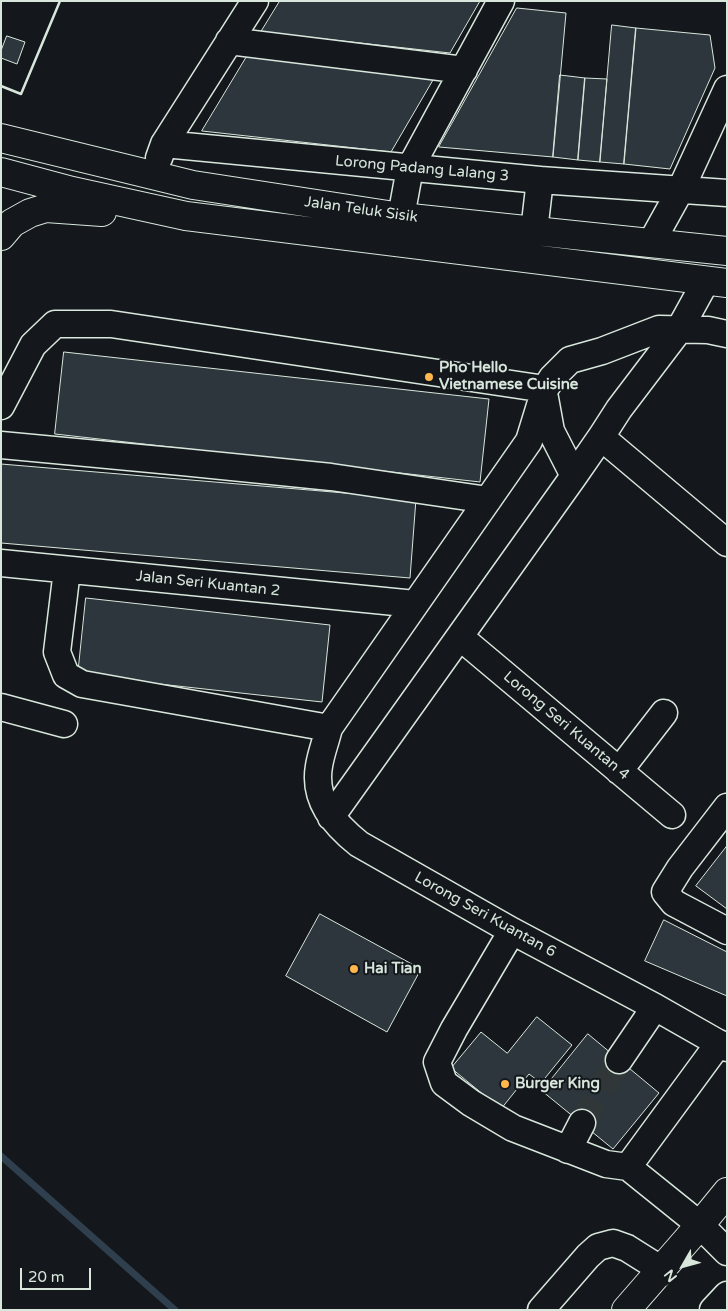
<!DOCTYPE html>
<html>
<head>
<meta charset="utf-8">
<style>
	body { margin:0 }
	#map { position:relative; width:728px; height:1311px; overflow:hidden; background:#14181c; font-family:"Varela Round",sans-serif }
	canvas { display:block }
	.frame { position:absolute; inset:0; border:2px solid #d8e6dc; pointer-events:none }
	.north { position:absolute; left:658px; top:1241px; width:50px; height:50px; -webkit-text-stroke:4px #14181c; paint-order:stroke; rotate:232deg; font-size:14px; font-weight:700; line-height:20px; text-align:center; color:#d8e6dc }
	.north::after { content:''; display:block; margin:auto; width:18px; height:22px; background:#d8e6dc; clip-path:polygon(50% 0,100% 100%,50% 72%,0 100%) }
	.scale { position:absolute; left:20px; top:1268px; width:71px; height:22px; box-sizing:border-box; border:2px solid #d8e6dc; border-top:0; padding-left:6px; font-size:15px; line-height:18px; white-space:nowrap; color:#d8e6dc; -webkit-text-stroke:4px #14181c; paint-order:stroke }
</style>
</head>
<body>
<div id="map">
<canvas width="728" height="1311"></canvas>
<div class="frame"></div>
<div class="north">N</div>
<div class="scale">20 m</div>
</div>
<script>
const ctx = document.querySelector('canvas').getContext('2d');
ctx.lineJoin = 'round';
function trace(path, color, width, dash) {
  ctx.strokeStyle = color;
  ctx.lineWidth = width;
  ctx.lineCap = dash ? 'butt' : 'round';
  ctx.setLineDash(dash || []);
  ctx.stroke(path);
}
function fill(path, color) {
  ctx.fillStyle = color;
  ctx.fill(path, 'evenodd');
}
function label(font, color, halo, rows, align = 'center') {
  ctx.font = font + ' "Varela Round",sans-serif';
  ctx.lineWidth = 4;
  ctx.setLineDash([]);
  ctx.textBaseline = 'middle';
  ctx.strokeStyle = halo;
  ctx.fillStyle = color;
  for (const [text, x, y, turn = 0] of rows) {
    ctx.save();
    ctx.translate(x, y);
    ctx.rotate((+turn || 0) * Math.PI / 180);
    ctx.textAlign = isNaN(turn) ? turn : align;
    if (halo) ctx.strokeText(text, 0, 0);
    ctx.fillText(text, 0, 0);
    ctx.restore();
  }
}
trace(new Path2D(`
	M 1,1156 L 175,1310`), '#2f3f4d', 7);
const building = new Path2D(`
	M 280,1 L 480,1 L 450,53 L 261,32 Z
	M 517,8 L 566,13 L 553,157 L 439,147 Z
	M 612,25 L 636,28 L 624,164 L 600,162 Z
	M 636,28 L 710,35 L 715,68 L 670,169 L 624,164 Z
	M 7,36 L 25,42 L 17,64 L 1,58 L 1,51 Z
	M 249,53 L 433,80 L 391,152 L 202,131 Z
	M 560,75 L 585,78 L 578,160 L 553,157 Z
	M 585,78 L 607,79 L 600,162 L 578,160 Z
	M 64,352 L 489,399 L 480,482 L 55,434 Z
	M 1,464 L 416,499 L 410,578 L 1,543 Z
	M 86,598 L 330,625 L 322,702 L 78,675 Z
	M 727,846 L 727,909 L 696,886 Z
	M 320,914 L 421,969 L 387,1032 L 286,976 Z
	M 664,920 L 727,952 L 727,996 L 645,961 Z
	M 537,1017 L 572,1045 L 541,1083 L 529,1074 L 501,1109 L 451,1068 L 481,1032 L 507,1053 Z
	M 588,1034 L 659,1093 L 613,1149 L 542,1091 Z`);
fill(building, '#2c363c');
trace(building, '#d8e6dc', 1);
trace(new Path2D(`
	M 582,1123 L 619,1060`), '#313739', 26, [26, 13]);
const minor = new Path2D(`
	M 229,41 L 464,70
	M 164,144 L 540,180 L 727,193
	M 159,158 L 164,144 L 255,1
	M 401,217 L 410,168 L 501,1
	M 534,231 L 540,180
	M 651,243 L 681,189 L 727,89
	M 727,334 L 708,330 L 659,329 L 602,351 L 570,360 L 552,378 L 545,389 L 529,441 L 329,728 C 326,741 321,753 319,766 C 313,800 334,824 359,844 L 512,931 L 655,1007 L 727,1048
	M 545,398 L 551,431 L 574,476
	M 1,406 L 33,345 L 55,324 L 111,324 L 545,389
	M 601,437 L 727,543
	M 1,445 L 182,462 L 331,477 L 488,500
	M 1,563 L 415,604
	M 67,570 L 57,652 L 66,675 L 82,684 L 329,728
	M 460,637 L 672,815
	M 1,707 L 64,724
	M 619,771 L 664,713
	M 727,807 L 680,868 L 665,892 L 674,903 L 727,931
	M 331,817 L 574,476 L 601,437 L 619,409 L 679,330 L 706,281
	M 512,931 L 454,1029 L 437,1062 L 444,1083 L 471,1103 L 513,1128 L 606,1164 L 628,1167
	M 719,1043 L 628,1167 L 700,1225 L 727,1252
	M 619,1060 L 655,1007
	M 568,1150 L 582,1123
	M 541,1310 L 588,1256 L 598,1247 L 613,1243 L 627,1248 L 662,1270
	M 713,1310 L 727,1295`);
const major = new Path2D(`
	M 1,138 L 193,185 L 401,217 L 727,251
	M 1,172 L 72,191 L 186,216 L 727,283
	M 1,236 L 12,223 L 30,213 L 46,208 L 102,212`);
const highway = new Path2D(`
	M 626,1310 L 700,1225 L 727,1192`);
trace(minor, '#d8e6dc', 29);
trace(major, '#d8e6dc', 30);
trace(highway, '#d8e6dc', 30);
trace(minor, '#14181c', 26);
trace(major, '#14181c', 28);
trace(highway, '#14181c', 28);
trace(new Path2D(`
	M 1,86 L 21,94 L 60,1`), '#d8e6dc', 2.5);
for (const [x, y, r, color] of [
	[429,377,5,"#ffb74d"],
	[354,969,5,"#ffb74d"],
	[505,1084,5,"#ffb74d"]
]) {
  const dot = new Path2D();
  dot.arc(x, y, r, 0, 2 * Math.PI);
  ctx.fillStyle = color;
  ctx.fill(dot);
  trace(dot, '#14181c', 2);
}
label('15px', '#d8e6dc', '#14181c', [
	["Lorong Padang Lalang 3",422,169,5],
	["Jalan Teluk Sisik",361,210,8],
	["Jalan Seri Kuantan 2",208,584,6],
	["Lorong Seri Kuantan 4",566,726,40],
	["Lorong Seri Kuantan 6",485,915,29]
]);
label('bold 15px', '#d8e6dc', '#14181c', [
	["Pho Hello",439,368],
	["Vietnamese Cuisine",439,385],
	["Hai Tian",364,969],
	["Burger King",515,1084]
], 'left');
</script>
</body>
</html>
